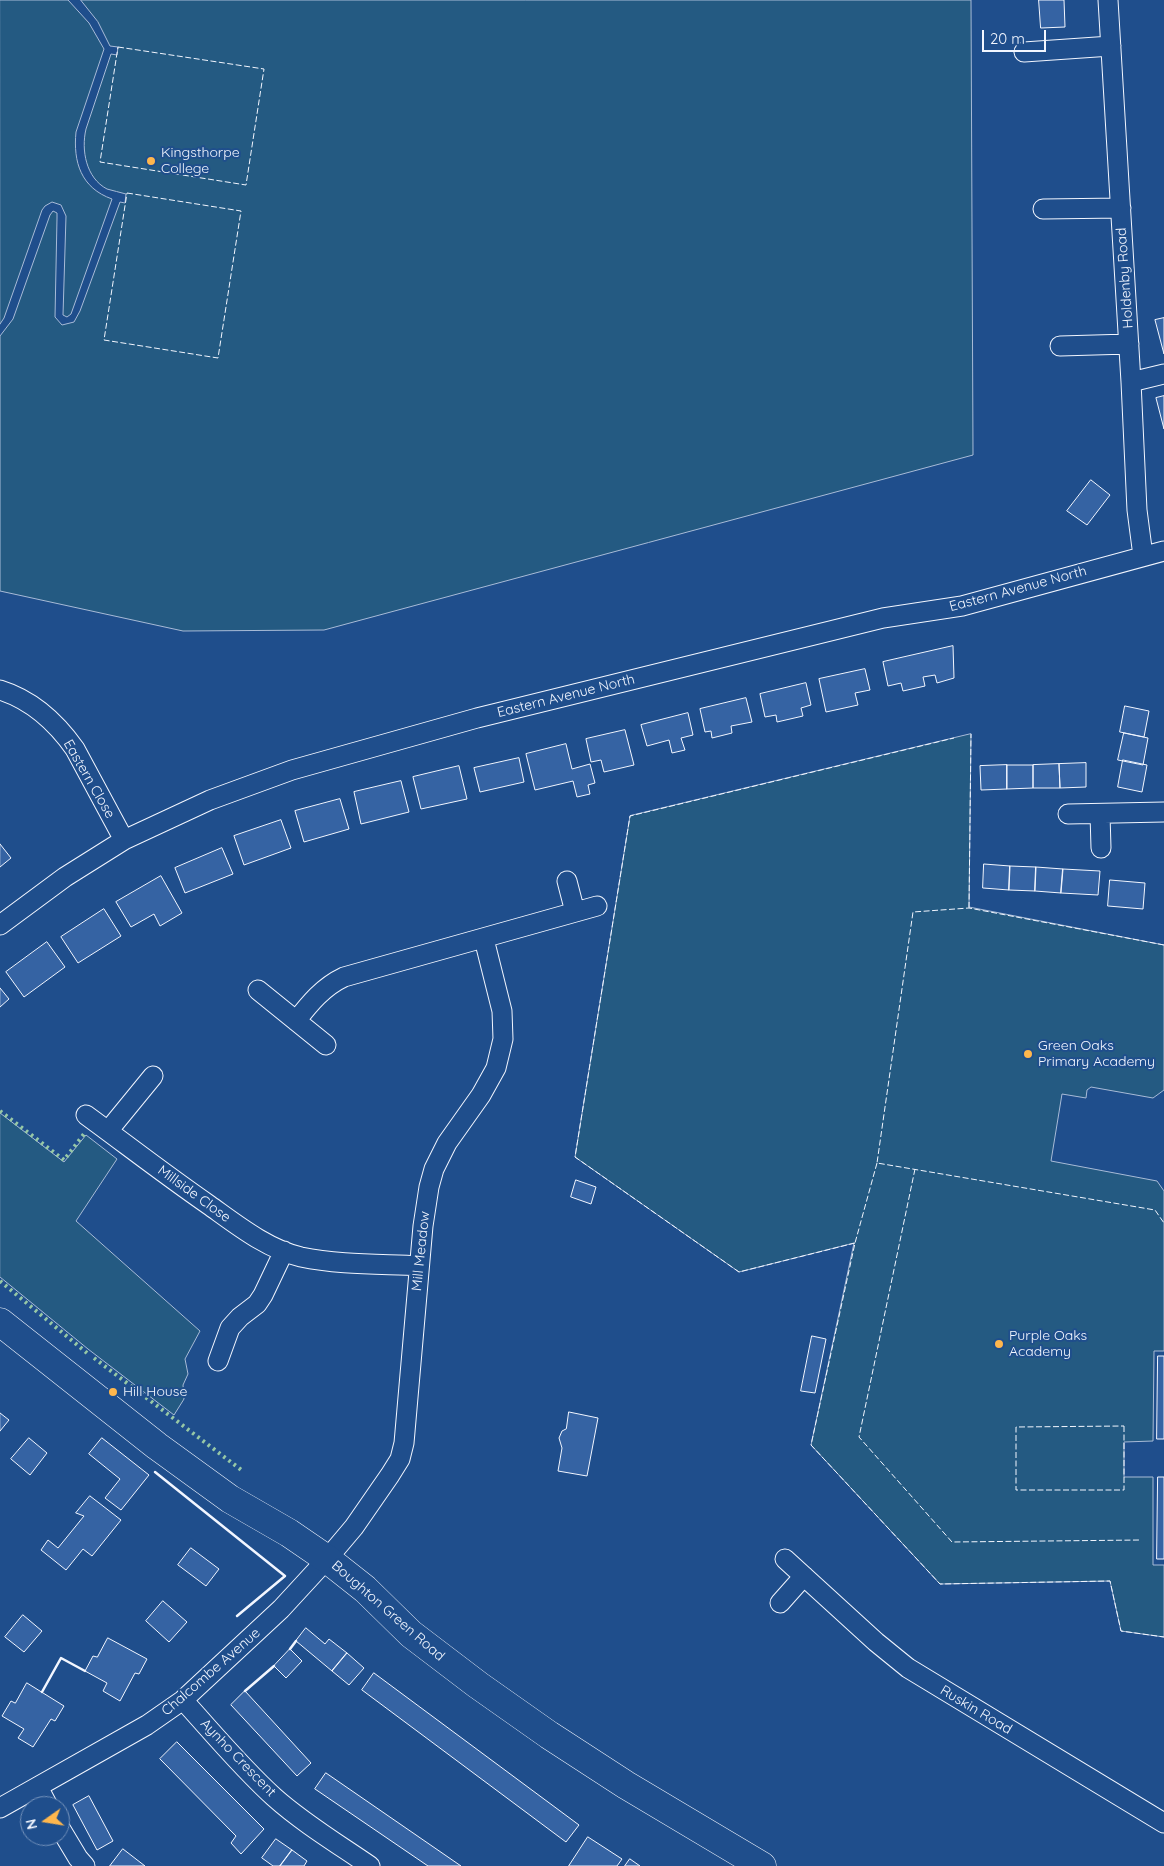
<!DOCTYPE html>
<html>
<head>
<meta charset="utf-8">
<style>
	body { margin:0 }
	#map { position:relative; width:1164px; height:1866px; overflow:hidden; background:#1f4e8c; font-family:Quicksand,sans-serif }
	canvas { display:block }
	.north { position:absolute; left:20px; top:1796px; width:50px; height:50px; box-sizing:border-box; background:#1f4e8c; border:1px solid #7391ba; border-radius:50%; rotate:257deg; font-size:14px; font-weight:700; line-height:20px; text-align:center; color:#f2f6ff }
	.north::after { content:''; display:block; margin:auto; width:18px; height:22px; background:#ffb74d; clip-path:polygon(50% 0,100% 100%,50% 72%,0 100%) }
	.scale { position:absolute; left:982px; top:30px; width:64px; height:22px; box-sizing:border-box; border:2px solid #f2f6ff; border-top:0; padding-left:6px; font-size:15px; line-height:18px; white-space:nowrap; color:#f2f6ff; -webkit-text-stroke:4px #1f4e8c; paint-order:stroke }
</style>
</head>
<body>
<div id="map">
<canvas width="1164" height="1866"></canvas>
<div class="north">N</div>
<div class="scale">20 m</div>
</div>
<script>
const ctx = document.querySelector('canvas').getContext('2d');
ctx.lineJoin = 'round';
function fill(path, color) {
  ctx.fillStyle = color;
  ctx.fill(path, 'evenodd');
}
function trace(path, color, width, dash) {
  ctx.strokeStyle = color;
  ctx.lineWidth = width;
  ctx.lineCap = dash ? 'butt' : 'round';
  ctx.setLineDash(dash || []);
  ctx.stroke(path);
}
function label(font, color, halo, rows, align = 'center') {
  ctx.font = font + ' Quicksand,sans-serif';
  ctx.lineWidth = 4;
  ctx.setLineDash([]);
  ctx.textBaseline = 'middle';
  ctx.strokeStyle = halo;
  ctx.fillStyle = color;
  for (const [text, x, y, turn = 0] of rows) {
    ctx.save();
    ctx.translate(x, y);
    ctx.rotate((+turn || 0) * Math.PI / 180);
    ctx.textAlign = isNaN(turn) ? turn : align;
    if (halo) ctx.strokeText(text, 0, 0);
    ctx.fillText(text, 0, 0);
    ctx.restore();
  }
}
const green = new Path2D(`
	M 0,0 L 68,0 L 89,23 L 104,49 L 76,132 C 73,162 81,188 112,199 L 71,314 L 67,317 L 63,315 L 66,216 L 61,205 L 52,202 L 45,206 L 42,210 L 4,318 L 0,324 Z
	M 81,0 L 971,0 L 973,455 L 324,630 L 183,631 L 0,591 L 0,336 L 13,319 L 50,215 L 53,211 L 57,213 L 57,218 L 55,317 L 62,325 L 74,322 L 80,311 L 120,202 L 125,203 L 126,194 C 120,192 113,191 107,189 C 86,178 81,150 86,129 L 111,54 L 117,55 L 118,47 L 110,46 L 98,22 Z
	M 971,734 L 969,907 L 1164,945 L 1164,1090 L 1153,1098 L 1091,1087 L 1087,1090 L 1086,1098 L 1062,1094 L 1051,1161 L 1157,1181 L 1164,1191 L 1164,1351 L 1154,1351 L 1153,1441 L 1124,1442 L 1124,1477 L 1153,1477 L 1153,1565 L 1164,1565 L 1164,1637 L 1121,1631 L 1110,1581 L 940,1584 L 811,1445 L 854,1243 L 739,1272 L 575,1157 L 630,816 Z
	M 0,1113 L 64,1162 L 86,1135 L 117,1159 L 76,1221 L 200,1331 L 185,1359 L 188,1374 L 183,1385 L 184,1399 L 174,1415 L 88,1349 L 0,1277 Z`);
fill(green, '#245a82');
trace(green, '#a8bbd7', 1);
const building = new Path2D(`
	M 1039,0 L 1064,0 L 1065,27 L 1041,28 Z
	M 1164,318 L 1164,354 L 1155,320 Z
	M 1164,396 L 1164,429 L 1156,398 Z
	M 1091,480 L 1110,495 L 1087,525 L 1067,511 Z
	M 953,646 L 954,678 L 937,683 L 935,675 L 923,677 L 925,686 L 903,691 L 901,683 L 888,686 L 883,662 Z
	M 865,669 L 870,690 L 855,693 L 858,705 L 826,712 L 819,679 Z
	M 806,683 L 811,705 L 801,708 L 803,716 L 777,722 L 776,715 L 765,717 L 760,694 Z
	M 746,698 L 752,722 L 731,726 L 732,733 L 712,738 L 711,731 L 705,732 L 700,709 Z
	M 1125,706 L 1149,711 L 1144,737 L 1120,732 Z
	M 688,713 L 693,735 L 681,738 L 685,750 L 672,753 L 669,740 L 647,746 L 641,725 Z
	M 625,730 L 634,765 L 604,772 L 601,760 L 591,762 L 586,739 Z
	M 1124,733 L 1148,738 L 1143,765 L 1118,760 Z
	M 566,744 L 572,769 L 590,764 L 595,783 L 588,785 L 590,794 L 577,797 L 573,781 L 535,790 L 526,754 Z
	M 519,758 L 524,782 L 480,792 L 474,768 Z
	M 1123,760 L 1147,765 L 1142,792 L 1118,787 Z
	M 1086,763 L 1086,787 L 1060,788 L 1059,764 Z
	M 1059,764 L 1060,788 L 1033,788 L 1033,765 Z
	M 1007,765 L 1007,789 L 981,790 L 980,766 Z
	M 1007,765 L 1033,765 L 1033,788 L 1007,789 Z
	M 459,766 L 467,799 L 421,809 L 413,777 Z
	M 401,781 L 409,812 L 361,824 L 354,792 Z
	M 340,799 L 349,829 L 304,842 L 295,811 Z
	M 281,820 L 291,848 L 244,865 L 234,836 Z
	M 0,844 L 11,858 L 0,867 Z
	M 222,848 L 233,874 L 185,893 L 175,868 Z
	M 984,864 L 1010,866 L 1009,890 L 983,888 Z
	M 1010,866 L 1036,867 L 1035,891 L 1009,890 Z
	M 1036,867 L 1063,869 L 1061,893 L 1035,891 Z
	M 1063,869 L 1100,871 L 1098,895 L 1061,893 Z
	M 161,876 L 182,913 L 160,926 L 154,914 L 131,927 L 116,902 Z
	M 1110,880 L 1145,883 L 1143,909 L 1108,906 Z
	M 104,909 L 121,936 L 78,963 L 61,937 Z
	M 47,942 L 65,967 L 24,997 L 6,972 Z
	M 0,988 L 9,999 L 0,1007 Z
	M 576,1180 L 596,1187 L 591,1204 L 571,1197 Z
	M 812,1336 L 826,1339 L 815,1393 L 801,1391 Z
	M 1158,1356 L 1164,1356 L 1164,1439 L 1157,1439 Z
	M 569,1412 L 598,1418 L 587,1476 L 558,1471 L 562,1448 L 559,1438 L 562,1431 L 566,1429 Z
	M 0,1413 L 9,1420 L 0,1431 Z
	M 29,1438 L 47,1453 L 30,1475 L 11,1459 Z
	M 102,1438 L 149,1475 L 121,1510 L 105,1498 L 120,1479 L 89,1454 Z
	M 1158,1477 L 1164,1477 L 1164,1559 L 1157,1559 Z
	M 90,1496 L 121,1520 L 92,1556 L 83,1549 L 66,1570 L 41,1550 L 48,1540 L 58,1548 L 84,1516 L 76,1513 Z
	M 191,1548 L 219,1569 L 206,1586 L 178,1565 Z
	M 163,1601 L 187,1622 L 169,1642 L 146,1621 Z
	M 23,1615 L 42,1631 L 24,1652 L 5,1637 Z
	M 306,1628 L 325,1644 L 329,1639 L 347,1653 L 332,1671 L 296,1641 Z
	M 108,1638 L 147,1659 L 139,1674 L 135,1673 L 120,1701 L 103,1691 L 107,1683 L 85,1671 L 93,1656 L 97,1657 Z
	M 290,1649 L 302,1661 L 286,1678 L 274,1666 Z
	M 347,1653 L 364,1668 L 349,1685 L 332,1671 Z
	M 374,1673 L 579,1825 L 566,1842 L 362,1690 Z
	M 27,1683 L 64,1706 L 55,1721 L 51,1719 L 33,1747 L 18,1738 L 24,1729 L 2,1716 L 11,1701 L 15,1703 Z
	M 245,1691 L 311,1763 L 297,1776 L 231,1705 Z
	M 177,1742 L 264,1829 L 241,1854 L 231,1843 L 236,1836 L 160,1759 Z
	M 326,1773 L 461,1866 L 428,1866 L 315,1789 Z
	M 89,1796 L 113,1841 L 97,1850 L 73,1805 Z
	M 588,1837 L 622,1859 L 617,1866 L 569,1866 Z
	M 276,1839 L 292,1850 L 280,1866 L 273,1866 L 262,1858 Z
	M 123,1849 L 145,1866 L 110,1866 Z
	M 292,1850 L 307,1861 L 304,1866 L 280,1866 Z
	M 630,1859 L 640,1866 L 625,1866 Z`);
fill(building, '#3563a3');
trace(building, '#f2f6ff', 1);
const street = new Path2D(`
	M 1108,0 L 1131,382 L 1137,510 L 1143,556
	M 1024,52 L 1111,46
	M 1043,209 L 1121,208
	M 1060,346 L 1129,344
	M 1131,382 L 1164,374
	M 0,690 C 32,700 56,722 75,749 L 124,840
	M 1068,814 L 1164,812
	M 1100,814 L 1101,848
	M 567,881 L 575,912
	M 0,925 L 65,877 L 124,840 L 210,800 L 292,770 L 477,718 L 883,618 L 962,606 L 1164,551
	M 258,990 L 326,1045
	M 296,1021 C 310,1003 323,987 344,977 L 597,906
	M 86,1115 C 127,1145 167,1176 209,1205 C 237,1225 267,1249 301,1257 C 339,1265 380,1264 419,1266
	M 108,1131 L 153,1076
	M 218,1361 L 230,1328 L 240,1317 L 257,1304 L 263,1295 L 284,1251
	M 785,1559 L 876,1642 L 908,1668 L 1164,1823
	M 780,1603 L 804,1576
	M 183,1700 C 213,1733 241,1767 274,1797 C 303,1823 338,1844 370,1866
	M 38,1787 L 48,1806
	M 0,1808 L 147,1725 L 183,1700 L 281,1609 L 327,1559 L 354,1527 L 390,1475 L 400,1459 L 404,1443 L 423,1226 L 429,1187 L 434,1169 L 447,1143 L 481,1095 L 496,1068 L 503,1039 L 502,1011 L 484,939
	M 60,1828 L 78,1858 L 85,1866`);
const secondary = new Path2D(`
	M 0,1322 L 157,1446 L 230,1499 L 289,1533 L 327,1559 L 365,1589 L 411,1634 L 478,1685 L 549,1735 L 626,1785 L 762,1866`);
trace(street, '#f2f6ff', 21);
trace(secondary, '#f2f6ff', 29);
trace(street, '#1f4e8c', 19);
trace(secondary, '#1f4e8c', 28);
trace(new Path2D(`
	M 0,1111 L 64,1160 L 84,1134
	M 0,1281 L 87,1353
	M 94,1358 L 244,1472`), '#97c8a6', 4, [2.5, 4]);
trace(new Path2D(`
	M 118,47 L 264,69 L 246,185 L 100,162 Z
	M 127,193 L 241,211 L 218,358 L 104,340 Z
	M 969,908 L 971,734
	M 1164,945 L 969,908 L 913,912 L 877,1163 L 1155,1210 L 1164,1223
	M 877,1163 L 855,1243 L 811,1445 L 940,1584 L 1110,1581 L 1121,1631 L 1164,1637
	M 915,1169 L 859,1437 L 952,1542 L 1141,1540
	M 855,1243 L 739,1272 L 575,1157 L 630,816 L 954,738
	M 1124,1426 L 1124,1490 L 1016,1490 L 1016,1427 Z`), '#f2f6ff', 1, [6, 2.5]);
trace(new Path2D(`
	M 155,1472 L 285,1576 L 237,1616
	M 290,1649 L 296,1641
	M 245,1691 L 274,1666
	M 42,1692 L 61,1658 L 85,1671`), '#f2f6ff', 2.5);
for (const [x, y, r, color] of [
	[151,161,5,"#ffb74d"],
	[1028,1054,5,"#ffb74d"],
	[999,1344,5,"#ffb74d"],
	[113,1392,5,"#ffb74d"]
]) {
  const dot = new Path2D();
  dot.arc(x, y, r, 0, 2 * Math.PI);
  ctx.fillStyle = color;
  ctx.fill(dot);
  trace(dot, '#1f4e8c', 2);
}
label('14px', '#f2f6ff', '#1f4e8c', [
	["Kingsthorpe",161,153],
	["College",161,169],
	["Green Oaks",1038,1046],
	["Primary Academy",1038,1062],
	["Purple Oaks",1009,1336],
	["Academy",1009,1352],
	["Hill House",123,1392]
], 'left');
label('14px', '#f2f6ff', '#1f4e8c', [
	["Holdenby Road",1125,278,-94],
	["Eastern Avenue North",1018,589,-15],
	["Eastern Avenue North",566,696,-14],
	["Eastern Close",89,779,60],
	["Millside Close",194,1194,36],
	["Mill Meadow",421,1251,-84],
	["Boughton Green Road",388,1611,41],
	["Chalcombe Avenue",211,1672,-41],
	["Ruskin Road",976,1710,31],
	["Aynho Crescent",238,1758,46]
]);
</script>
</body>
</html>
